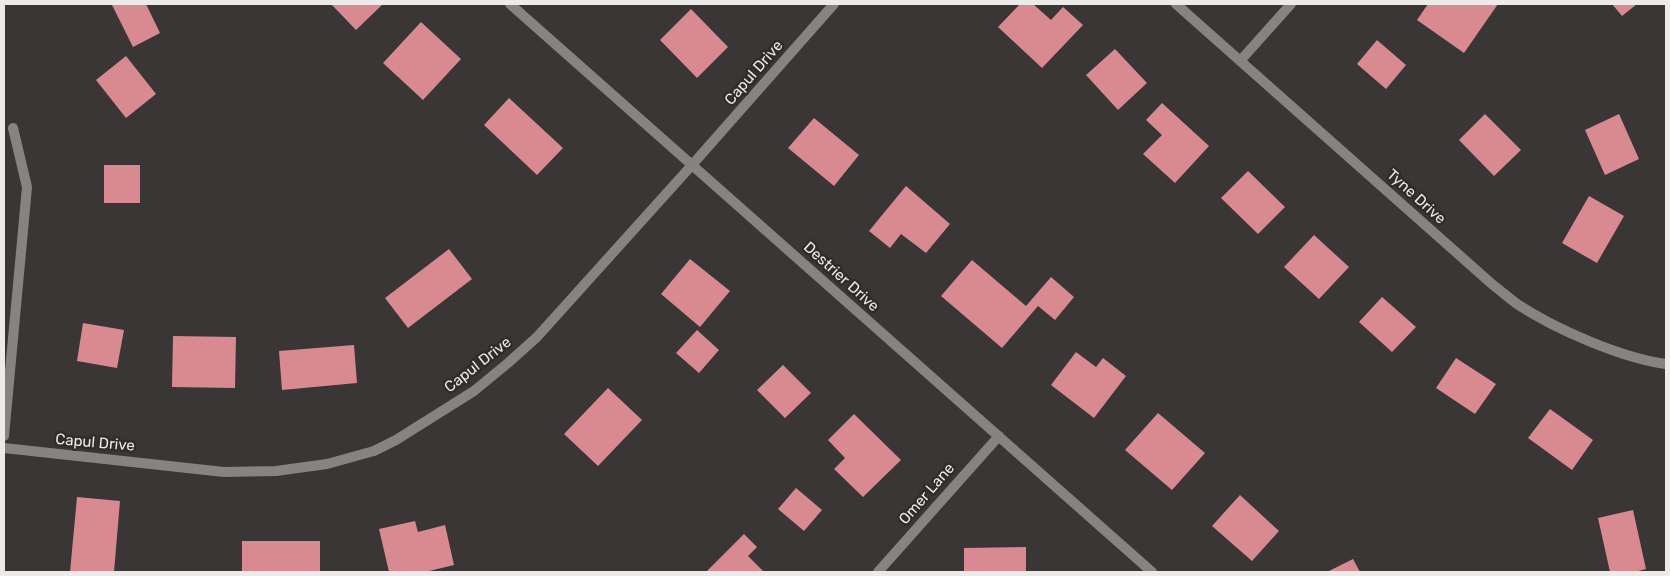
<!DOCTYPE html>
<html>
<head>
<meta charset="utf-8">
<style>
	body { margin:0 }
	#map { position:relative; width:1670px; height:576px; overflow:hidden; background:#393635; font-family:Rubik,sans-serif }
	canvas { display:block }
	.frame { position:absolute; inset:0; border:5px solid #edebea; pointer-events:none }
</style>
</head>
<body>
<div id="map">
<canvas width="1670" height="576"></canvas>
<div class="frame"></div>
</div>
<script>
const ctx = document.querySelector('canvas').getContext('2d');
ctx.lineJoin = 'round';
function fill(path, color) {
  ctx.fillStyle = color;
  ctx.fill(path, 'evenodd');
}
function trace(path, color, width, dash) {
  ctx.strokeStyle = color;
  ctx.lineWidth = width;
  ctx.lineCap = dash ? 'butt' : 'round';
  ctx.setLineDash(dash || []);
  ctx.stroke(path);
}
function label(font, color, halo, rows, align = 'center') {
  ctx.font = font + ' Rubik,sans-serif';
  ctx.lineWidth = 5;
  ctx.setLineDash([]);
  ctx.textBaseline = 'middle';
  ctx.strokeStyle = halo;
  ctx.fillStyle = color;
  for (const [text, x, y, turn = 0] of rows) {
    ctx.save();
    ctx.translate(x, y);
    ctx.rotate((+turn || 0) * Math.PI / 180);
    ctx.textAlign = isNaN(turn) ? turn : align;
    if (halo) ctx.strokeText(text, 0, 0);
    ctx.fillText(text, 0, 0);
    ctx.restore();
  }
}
fill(new Path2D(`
	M 114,4 L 146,4 L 160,33 L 133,47 L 112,5 Z
	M 331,4 L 383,4 L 356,30 Z
	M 1020,4 L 1033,4 L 1051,20 L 1063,7 L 1083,25 L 1042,68 L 998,27 Z
	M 1428,4 L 1498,4 L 1464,53 L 1417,20 Z
	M 1612,4 L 1637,4 L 1622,16 Z
	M 691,9 L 728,47 L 697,78 L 660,40 Z
	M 421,22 L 461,59 L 423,100 L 383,63 Z
	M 1377,40 L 1406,65 L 1386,89 L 1357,64 Z
	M 1115,49 L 1147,83 L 1118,110 L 1086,75 Z
	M 126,56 L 156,94 L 126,118 L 96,80 Z
	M 509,98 L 563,148 L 537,175 L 484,125 Z
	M 1162,103 L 1209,146 L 1175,183 L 1143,154 L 1162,135 L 1146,120 Z
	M 1485,114 L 1521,150 L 1494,176 L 1459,140 Z
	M 1619,114 L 1639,159 L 1605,175 L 1585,130 Z
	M 814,118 L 859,155 L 834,186 L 788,148 Z
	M 104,165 L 140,165 L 140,203 L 104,203 Z
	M 1248,171 L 1285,207 L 1258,234 L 1221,198 Z
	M 906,186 L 950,224 L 926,253 L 901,234 L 890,248 L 869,231 Z
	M 1589,196 L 1624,216 L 1597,263 L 1562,243 Z
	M 1314,235 L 1349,267 L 1319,299 L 1284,267 Z
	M 449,249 L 472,279 L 408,328 L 385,298 Z
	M 690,259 L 730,291 L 700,327 L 661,294 Z
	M 972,260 L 1026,306 L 1051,277 L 1074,297 L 1055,320 L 1038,306 L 1002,348 L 941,296 Z
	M 1382,297 L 1416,327 L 1392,352 L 1359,322 Z
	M 83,323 L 124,330 L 117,368 L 77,361 Z
	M 697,330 L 719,350 L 699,373 L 676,353 Z
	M 173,336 L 236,337 L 235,388 L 172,387 Z
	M 354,345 L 357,383 L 282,390 L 279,351 Z
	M 1076,352 L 1096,367 L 1103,358 L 1126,376 L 1094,418 L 1051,385 Z
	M 1456,358 L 1496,384 L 1475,414 L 1436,388 Z
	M 783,365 L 811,393 L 785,418 L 757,390 Z
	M 608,388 L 642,420 L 598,466 L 564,434 Z
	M 1550,409 L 1593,440 L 1572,470 L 1528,438 Z
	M 1158,413 L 1205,453 L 1172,490 L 1125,450 Z
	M 854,414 L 901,460 L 863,497 L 834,469 L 845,458 L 828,440 Z
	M 796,488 L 822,510 L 804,531 L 778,509 Z
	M 1240,495 L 1279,531 L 1252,561 L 1212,526 Z
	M 77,497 L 120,501 L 114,572 L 70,572 Z
	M 1633,510 L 1646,569 L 1634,572 L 1610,572 L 1598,518 Z
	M 415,521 L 418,532 L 445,525 L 454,565 L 425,572 L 389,572 L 379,529 Z
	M 744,534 L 757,547 L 748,556 L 764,572 L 706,572 Z
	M 242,541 L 320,541 L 320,572 L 242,572 Z
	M 1026,547 L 1026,572 L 964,572 L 964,548 Z
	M 1353,559 L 1360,572 L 1327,572 Z`), '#d98a91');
trace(new Path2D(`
	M 510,4 L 1152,572
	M 1176,4 L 1493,285 C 1501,291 1509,298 1517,304 C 1555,329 1621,358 1666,364
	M 1240,61 L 1291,4
	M 4,436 L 27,187 L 13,128
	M 4,448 L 224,472 L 276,471 L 327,464 L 374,451 L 396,440 L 474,391 L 508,363 L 537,337 L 692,165 L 834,4
	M 878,572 L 999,436`), '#858483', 10);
label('15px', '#edebea', '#2f2c2b', [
	["Capul Drive",754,73,-49],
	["Tyne Drive",1416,197,42],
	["Destrier Drive",841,277,42],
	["Capul Drive",478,365,-38],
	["Capul Drive",95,443,5],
	["Omer Lane",927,494,-49]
]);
</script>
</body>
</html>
